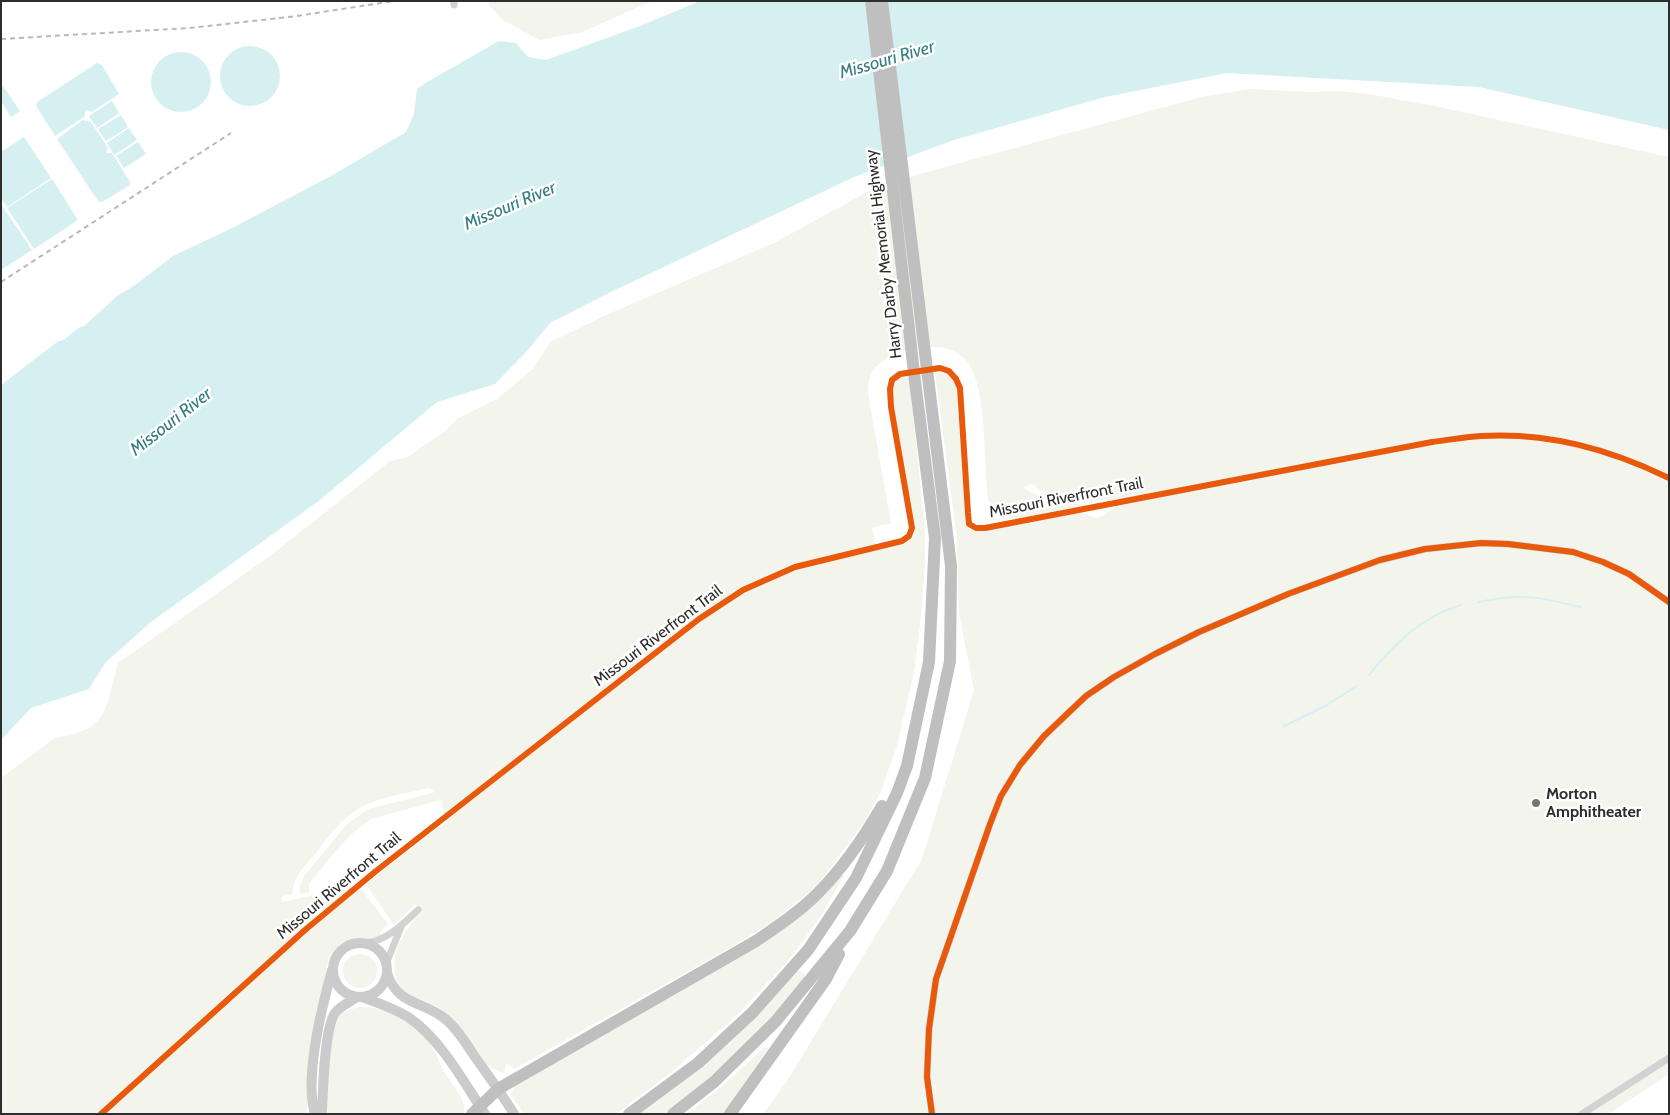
<!DOCTYPE html>
<html>
<head>
<meta charset="utf-8">
<style>
	body { margin:0 }
	#map { position:relative; width:1670px; height:1115px; overflow:hidden; background:#fff; font-family:Cabin,sans-serif }
	canvas { display:block }
	.frame { position:absolute; inset:0; border:2px solid #2d2d2d; pointer-events:none }
</style>
</head>
<body>
<div id="map">
<canvas width="1670" height="1115"></canvas>
<div class="frame"></div>
</div>
<script>
const ctx = document.querySelector('canvas').getContext('2d');
ctx.lineJoin = 'round';
function fill(path, color) {
  ctx.fillStyle = color;
  ctx.fill(path, 'evenodd');
}
function trace(path, color, width, dash) {
  ctx.strokeStyle = color;
  ctx.lineWidth = width;
  ctx.lineCap = dash ? 'butt' : 'round';
  ctx.setLineDash(dash || []);
  ctx.stroke(path);
}
function label(font, color, halo, rows, align = 'center') {
  ctx.font = font + ' Cabin,sans-serif';
  ctx.lineWidth = 5;
  ctx.setLineDash([]);
  ctx.textBaseline = 'middle';
  ctx.strokeStyle = halo;
  ctx.fillStyle = color;
  for (const [text, x, y, turn = 0] of rows) {
    ctx.save();
    ctx.translate(x, y);
    ctx.rotate((+turn || 0) * Math.PI / 180);
    ctx.textAlign = isNaN(turn) ? turn : align;
    if (halo) ctx.strokeText(text, 0, 0);
    ctx.fillText(text, 0, 0);
    ctx.restore();
  }
}
fill(new Path2D(`
	M 491,1 L 652,1 L 582,32 L 540,40 L 504,21 L 488,4 Z
	M 1249,89 L 1309,92 L 1340,91 L 1369,94 L 1440,107 L 1669,157 L 1669,1074 L 1608,1114 L 763,1114 L 787,1081 L 922,859 L 974,690 L 959,614 L 957,538 L 935,373 C 947,370 952,373 956,385 L 966,523 L 970,529 L 981,531 L 1080,512 L 1096,518 L 1100,517 L 1106,514 L 1118,504 L 1117,499 L 1086,501 L 1044,491 L 1038,489 L 1032,484 L 1023,487 C 1035,499 1068,502 1084,505 L 1016,519 L 1012,503 L 990,504 C 986,496 987,483 986,474 C 984,444 985,380 965,359 C 945,337 889,347 873,371 C 868,378 868,385 868,393 L 891,523 L 872,528 L 877,550 C 890,547 910,546 915,532 L 893,401 C 892,387 894,377 909,375 L 925,532 L 925,565 L 921,616 L 914,672 L 897,746 L 881,791 L 865,821 L 821,880 L 806,895 L 772,922 L 733,946 L 514,1069 L 509,1064 L 506,1065 L 504,1073 C 480,1070 459,1025 440,1009 C 426,998 402,997 397,981 C 388,953 404,931 422,912 L 415,904 L 394,925 L 367,886 L 369,881 L 446,822 L 441,800 L 374,818 C 348,832 330,859 312,880 L 309,885 L 309,892 L 300,894 L 300,885 L 305,875 L 346,825 L 365,811 L 372,808 L 433,793 L 433,790 L 428,788 C 400,795 368,798 346,818 C 334,828 325,841 316,853 C 304,867 294,875 292,895 L 286,894 L 281,898 L 282,902 L 349,888 L 361,889 L 388,924 L 380,932 L 381,935 C 359,945 348,930 329,957 L 308,1058 L 307,1114 L 1,1114 L 1,778 L 55,738 L 74,734 L 91,727 L 101,717 L 108,702 L 118,663 L 270,556 L 390,461 L 408,457 L 445,431 L 457,419 L 497,399 L 533,369 L 550,342 L 613,312 L 774,243 L 865,193 L 916,175 L 1201,97 Z
	M 842,875 L 844,876 L 822,914 L 803,941 L 786,963 L 734,1018 L 670,1073 L 616,1114 L 524,1114 L 511,1094 L 514,1087 L 781,931 L 807,911 Z
	M343 971a17 17 0 1 1 34 0a17 17 0 1 1-34 0Z
	M 796,971 L 800,971 L 803,972 L 806,978 L 801,987 L 714,1075 L 663,1114 L 639,1114 Z
	M 364,1007 C 386,1007 414,1021 427,1039 C 435,1049 439,1063 445,1073 C 453,1087 466,1097 464,1114 L 328,1114 L 328,1071 L 334,1024 C 341,1011 350,1008 364,1007 Z
	M 765,1047 L 768,1049 L 723,1114 L 687,1114 L 719,1089 Z`), '#f3f4eb');
fill(new Path2D(`
	M 700,1 L 1669,1 L 1669,130 L 1479,87 L 1227,73 L 1105,97 L 954,140 L 854,177 L 613,291 L 550,323 L 527,351 L 495,384 L 437,402 L 320,500 L 151,622 L 105,663 L 89,689 L 31,708 L 1,740 L 1,385 L 57,342 C 69,340 73,328 84,326 L 117,296 L 135,285 L 173,256 L 232,228 L 331,176 L 406,132 L 414,114 L 417,89 L 427,82 L 499,41 L 516,43 L 528,57 L 546,60 L 640,26 Z
	M220 76a30 30 0 1 1 60 0a30 30 0 1 1-60 0Z
	M151 82a30 30 0 1 1 60 0a30 30 0 1 1-60 0Z
	M 97,63 L 102,65 L 119,94 L 92,112 L 86,110 L 84,117 L 55,136 L 36,106 L 37,102 Z
	M 1,83 L 20,111 L 11,117 L 1,101 Z
	M 112,101 L 119,113 L 97,128 L 89,116 Z
	M 121,115 L 128,127 L 106,141 L 98,129 Z
	M 83,120 L 91,122 L 108,148 L 106,153 L 112,153 L 130,182 L 130,185 L 102,202 L 98,201 L 57,139 Z
	M 129,128 L 137,140 L 114,155 L 107,143 Z
	M 24,137 L 51,178 L 7,207 L 1,199 L 1,152 Z
	M 138,142 L 146,154 L 124,168 L 116,156 Z
	M 52,179 L 78,220 L 34,249 L 7,208 Z
	M 1,204 L 32,250 L 1,270 Z`), '#d6f0f2');
trace(new Path2D(`
	M 1479,602 C 1519,593 1541,597 1580,607
	M 1369,675 C 1395,643 1421,617 1461,605
	M 1284,726 L 1325,706 L 1357,686`), '#d6f0f2', 2);
trace(new Path2D(`
	M 454,1 L 454,5
	M 365,943 C 387,941 403,924 418,910
	M 386,964 L 401,927
	M 932,1114 L 927,1077 L 929,1029 L 936,979 L 990,824 L 1001,796 L 1020,765 L 1044,736 L 1086,696 L 1114,677 L 1155,654 L 1199,632 L 1288,594 L 1380,560 L 1425,549 L 1481,543 L 1508,544 L 1573,552 L 1603,562 L 1629,574 L 1669,602
	M 1582,1114 L 1669,1058`), '#d2d2d2', 7);
trace(new Path2D(`
	M333 970a27 27 0 1 1 54 0a27 27 0 1 1-54 0Z
	M 387,973 C 398,1006 421,1000 444,1018 C 456,1027 465,1042 473,1054 C 487,1074 501,1093 514,1114
	M 362,997 C 378,1003 394,1008 408,1017 C 441,1039 463,1081 485,1114
	M 315,1114 C 304,1077 322,1007 332,970
	M 322,1114 C 323,1092 324,1029 335,1013 C 340,1006 350,1002 357,997`), '#cbcbcb', 10);
trace(new Path2D(`
	M 472,1114 L 498,1089 L 756,941 C 778,926 799,912 818,893 C 843,868 864,837 882,806
	M 629,1114 L 698,1063 L 753,1012 L 808,950 L 856,878 L 897,793 L 907,766 L 929,662 L 935,538 L 915,381 L 871,1
	M 673,1114 L 714,1082 L 776,1021 L 850,931 L 887,871 L 925,778 L 950,661 L 951,566 L 882,1
	M 730,1114 L 826,979 L 839,954`), '#bfbfbf', 12);
trace(new Path2D(`
	M 1,39 L 189,28 L 297,16 L 394,1
	M 1,282 L 231,133`), '#b9b9b9', 2, [5, 4]);
trace(new Path2D(`
	M 101,1114 L 305,930 L 376,871 L 699,619 L 743,590 L 795,567 L 902,541 L 909,536 L 912,528 L 891,407 L 890,389 L 892,380 L 900,374 L 940,368 L 949,371 L 956,379 L 960,388 L 968,513 L 969,524 L 976,528 L 985,528 L 1432,442 C 1448,440 1465,437 1481,436 C 1548,432 1609,449 1669,478
	M 932,1114 L 927,1077 L 929,1029 L 936,979 L 990,824 L 1001,796 L 1020,765 L 1044,736 L 1086,696 L 1114,677 L 1155,654 L 1199,632 L 1288,594 L 1380,560 L 1425,549 L 1481,543 L 1508,544 L 1573,552 L 1603,562 L 1629,574 L 1669,602`), '#e8590c', 6);
for (const [x, y, r, color] of [
	[1536,803,5,"#767676"]
]) {
  const dot = new Path2D();
  dot.arc(x, y, r, 0, 2 * Math.PI);
  ctx.fillStyle = color;
  ctx.fill(dot);
  trace(dot, '#fff', 2);
}
label('16px', '#2d2d2d', '#fff', [
	["Harry Darby Memorial Highway",884,254,-97],
	["Missouri Riverfront Trail",1066,498,-11],
	["Missouri Riverfront Trail",658,636,-37],
	["Missouri Riverfront Trail",339,886,-40]
]);
label('bold 16px', '#2d2d2d', '#fff', [
	["Morton",1546,794],
	["Amphitheater",1546,812]
], 'left');
label('italic 18px', '#367e83', '#fff', [
	["Missouri River",887,60,-16],
	["Missouri River",510,206,-23],
	["Missouri River",171,422,-38]
]);
</script>
</body>
</html>
